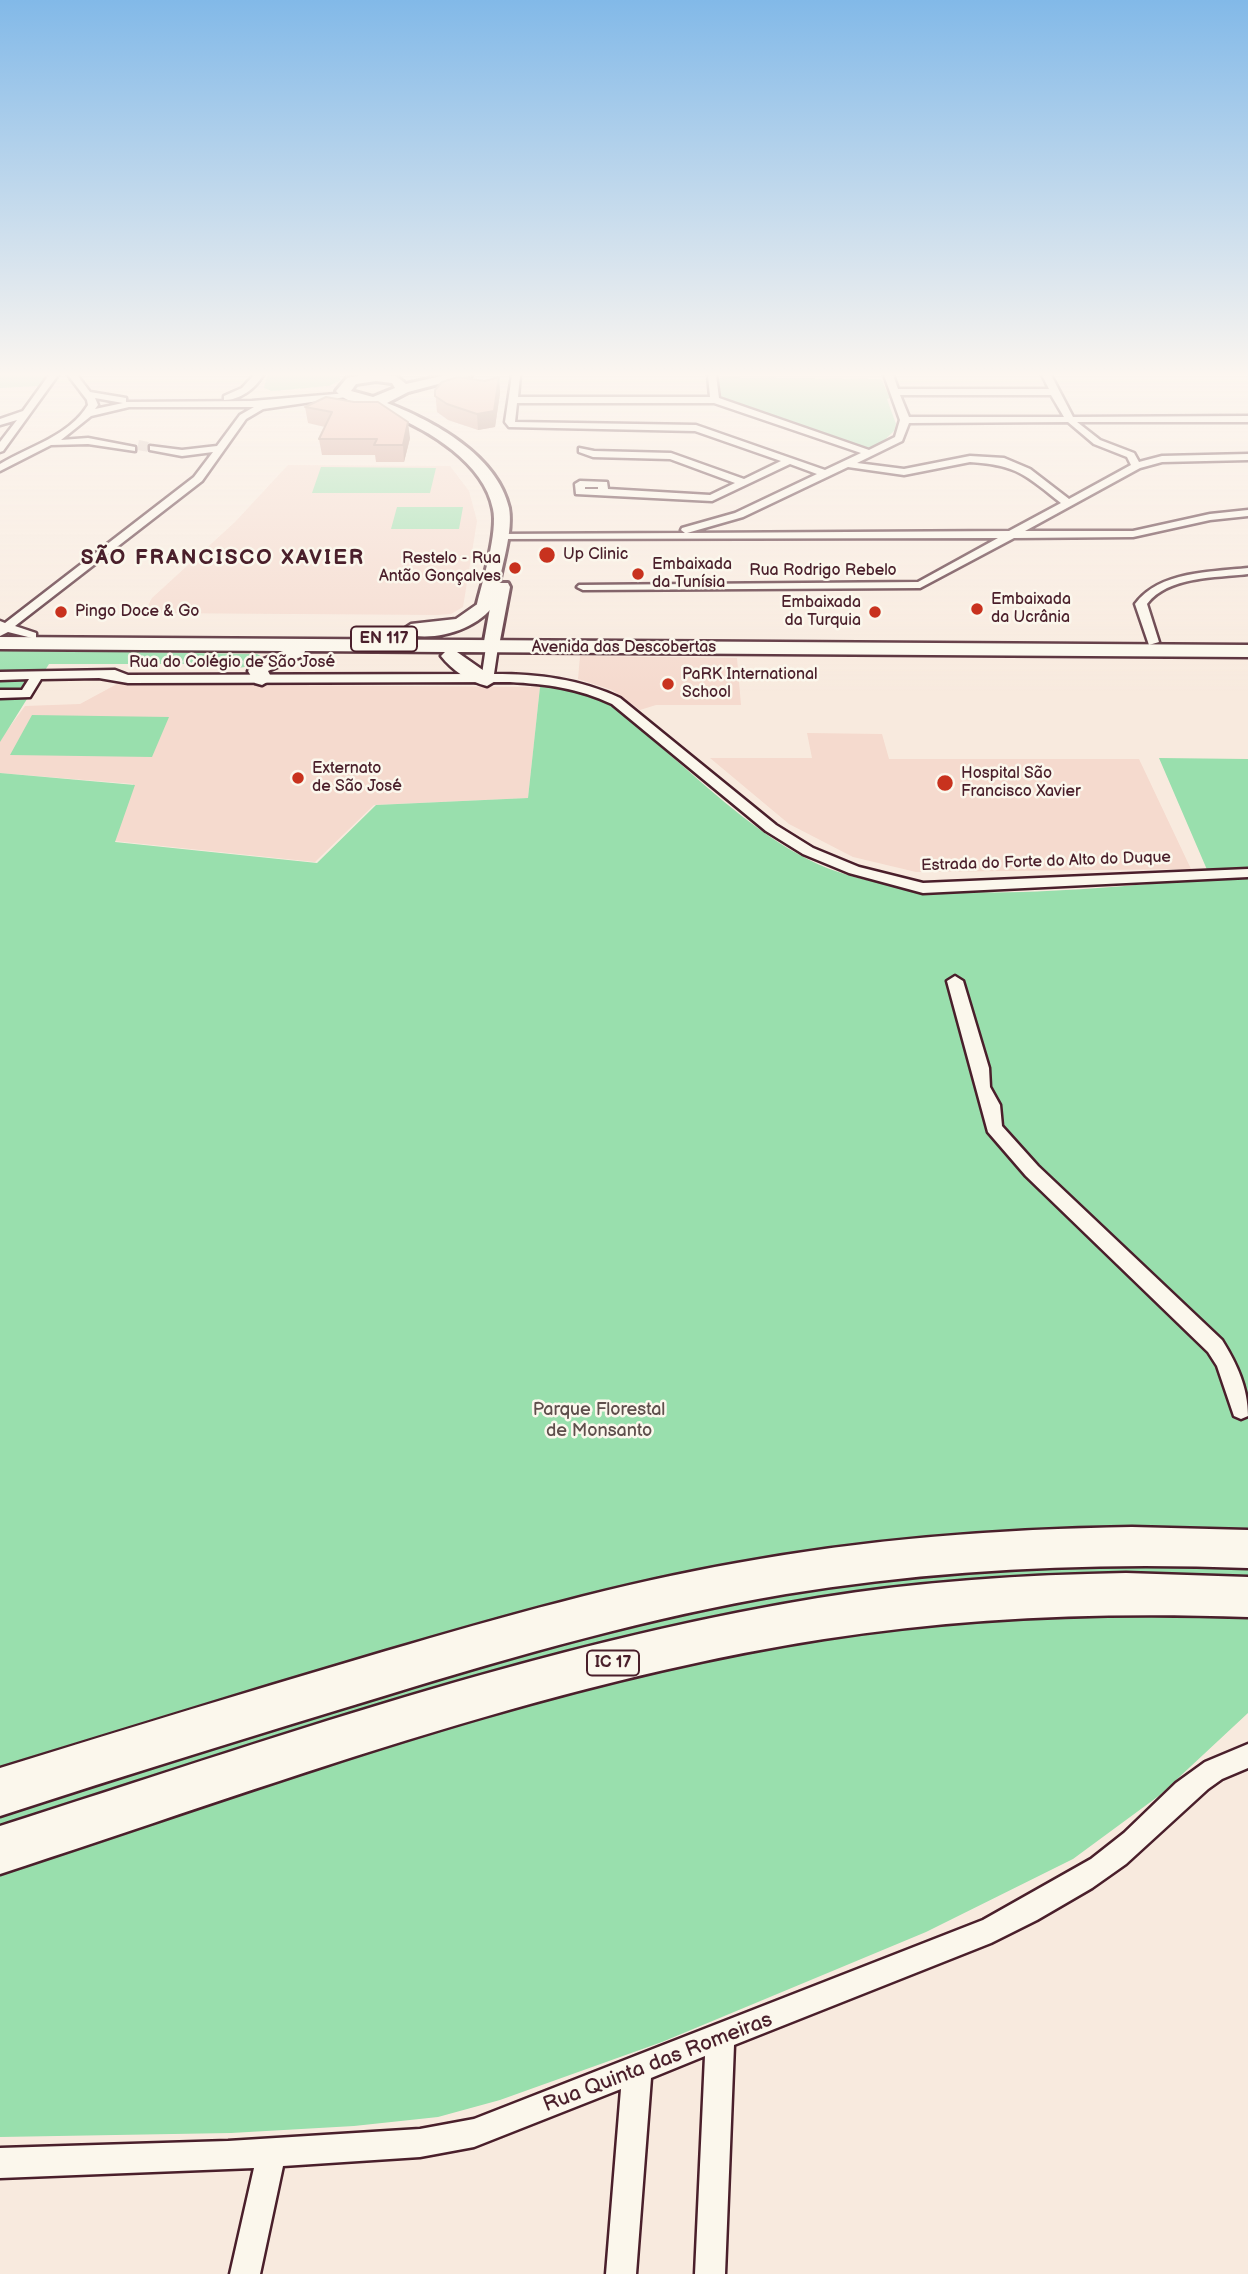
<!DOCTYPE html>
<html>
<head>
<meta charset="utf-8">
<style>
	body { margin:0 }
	canvas { display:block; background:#f8eade }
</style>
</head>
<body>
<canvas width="1248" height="2274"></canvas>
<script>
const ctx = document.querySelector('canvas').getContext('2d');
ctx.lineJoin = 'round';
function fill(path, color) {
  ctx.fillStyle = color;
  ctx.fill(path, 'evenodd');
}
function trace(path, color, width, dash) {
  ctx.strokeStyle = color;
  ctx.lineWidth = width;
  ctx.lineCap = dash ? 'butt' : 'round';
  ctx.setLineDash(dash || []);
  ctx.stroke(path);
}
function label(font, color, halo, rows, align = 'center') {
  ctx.font = font + ' "Balsamiq Sans",sans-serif';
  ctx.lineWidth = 5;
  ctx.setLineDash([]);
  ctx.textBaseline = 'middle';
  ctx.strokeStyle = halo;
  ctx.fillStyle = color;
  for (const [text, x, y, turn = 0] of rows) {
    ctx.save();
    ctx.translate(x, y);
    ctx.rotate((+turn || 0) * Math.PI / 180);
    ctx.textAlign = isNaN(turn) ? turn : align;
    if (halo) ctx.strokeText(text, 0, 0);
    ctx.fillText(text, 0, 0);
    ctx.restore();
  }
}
fill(new Path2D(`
	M 288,465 L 450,466 L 469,491 L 477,521 L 463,607 L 451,614 L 438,615 L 144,613 L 152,598 L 235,522 Z
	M 580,656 L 737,658 L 741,705 L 656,705 L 640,710 L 612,690 L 578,679 Z
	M 117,684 L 540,687 L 528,798 L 374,805 L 315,862 L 114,841 L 133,784 L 0,773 L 0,740 L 25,706 L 80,704 Z
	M 807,733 L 882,734 L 889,759 L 1139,759 L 1191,869 L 916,872 L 853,857 L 789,824 L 710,758 L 812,758 Z`), '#f5dace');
fill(new Path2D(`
	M 0,375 L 46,375 L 39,386 L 0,388 Z
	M 267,375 L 338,375 L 341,380 L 329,386 L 272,391 L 264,388 Z
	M 722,377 L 881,379 L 890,398 L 887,399 L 896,424 L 894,431 L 876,448 L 861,448 L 721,400 L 716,380 Z
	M 321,467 L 436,468 L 430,493 L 312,493 Z
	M 397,507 L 463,507 L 459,529 L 391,529 Z
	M 0,627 L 57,651 L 257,654 L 264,658 C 254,667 231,672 220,664 L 49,664 L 0,742 Z
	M 540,687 C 561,688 583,689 602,700 C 621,711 639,728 656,743 C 701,781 746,825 798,854 C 903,915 1091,887 1211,879 L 1159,758 L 1248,759 L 1248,1713 L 1160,1795 L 1073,1859 L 926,1932 L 662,2042 L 500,2100 L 438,2117 L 354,2126 L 231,2133 L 0,2137 L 0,773 L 135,785 L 115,842 L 317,863 L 376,805 L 528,798 Z
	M 32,715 L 169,717 L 152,757 L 10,755 Z`), '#99dfad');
trace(new Path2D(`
	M 138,445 L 153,448`), '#d5c1ba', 10, [10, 5]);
const minor = new Path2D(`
	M 49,375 L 58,375 L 3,451 L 0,452 L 0,442 L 17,420 L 0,425 L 0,419 L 23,411 Z
	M 68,375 L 77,375 L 90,392 L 126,398 L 126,402 L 252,401 L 348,393 L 353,396 L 263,409 L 246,419 L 202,481 L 15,626 L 36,633 L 36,639 L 8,632 L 0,636 L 0,621 L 5,623 L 194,477 L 213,452 L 182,456 L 150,450 L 150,446 L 182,450 L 217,446 L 240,415 L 254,407 L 129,407 L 91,416 L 61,440 L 88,438 L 135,447 L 135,451 L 88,444 L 51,445 L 0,471 L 0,464 C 30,446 69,436 88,405 L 87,400 ZM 95,398 L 123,403 L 95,409 L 98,405 Z
	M 254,375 L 263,375 C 255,389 240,400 224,400 L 224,396 L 242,388 Z
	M 512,375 L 520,375 L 518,397 L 710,397 L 708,375 L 716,375 L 719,398 L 869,450 L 895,437 L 900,420 L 884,375 L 893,375 L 898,389 L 1049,389 L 1042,375 L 1051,375 L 1073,417 L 1248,416 L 1248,422 L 1077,422 L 1100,440 L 1134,453 L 1139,462 L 1162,456 L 1248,454 L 1248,460 L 1162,462 L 1140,468 L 1025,531 L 1133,531 L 1210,514 L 1248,510 L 1248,516 L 1210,520 L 1133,537 L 1014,538 L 920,588 L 583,590 L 577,587 L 579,585 L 918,582 L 998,538 L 494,539 L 494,535 L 498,534 L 685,533 L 681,530 L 682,528 L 735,513 L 817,474 L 790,464 L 712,501 L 576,494 L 575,484 L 580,481 L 607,482 L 608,489 L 710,495 L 735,483 L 670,459 L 593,457 L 579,452 L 579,448 L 594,451 L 671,453 L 744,479 L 781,461 L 695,431 L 509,427 L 505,422 ZM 900,395 L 1051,395 L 1064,417 L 909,417 ZM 517,403 L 714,403 L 861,453 L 825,470 L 696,425 L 515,422 ZM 1068,422 L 1094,444 L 1127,457 L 1131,465 L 1069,499 L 1030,469 L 1004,458 L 970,456 L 904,469 L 857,463 L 902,441 L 909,423 ZM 970,462 C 1018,465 1025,475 1061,503 L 1009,531 L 687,533 L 743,517 L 848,467 L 904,475 ZM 585,487 L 598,487 L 598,489 L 585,489 Z
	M 1248,568 L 1248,574 C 1216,578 1168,576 1147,604 L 1159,642 L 1149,645 L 1135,604 C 1159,571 1211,572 1248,568 Z
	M 492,643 L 498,647 L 494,674 C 538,674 580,679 620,698 L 776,825 L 813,848 L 859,867 L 923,883 L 1248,869 L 1248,877 L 923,893 L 849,873 L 803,854 L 766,831 L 612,704 C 578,688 546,684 510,682 L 128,683 L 99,678 L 41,679 L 30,697 L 0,698 L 0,690 L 22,690 L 29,679 L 0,680 L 0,672 L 115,670 L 128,675 L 482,674 L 486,647 Z
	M 955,976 L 963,981 L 989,1068 L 990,1087 L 1000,1105 L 1002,1126 L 1038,1166 L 1222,1340 C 1237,1364 1248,1388 1248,1416 L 1241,1419 L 1234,1416 L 1217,1366 L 1208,1352 L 1026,1176 L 988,1132 L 947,981 Z
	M 1248,1744 L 1248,1768 L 1222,1779 L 1208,1789 L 1126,1864 L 1092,1888 L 1037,1920 L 991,1943 L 734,2045 L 725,2274 L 695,2274 L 705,2056 L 651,2078 L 636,2274 L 606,2274 L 621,2089 L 474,2147 L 420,2157 L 283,2166 L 260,2274 L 230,2274 L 254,2168 L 0,2178 L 0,2148 L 228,2141 L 420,2129 L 474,2119 L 983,1920 L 1091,1859 L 1124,1833 L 1176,1783 L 1205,1762 Z`);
const secondary = new Path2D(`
	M 363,375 L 396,376 L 406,384 L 446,375 L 472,375 L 408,392 L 387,403 C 433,421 497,455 509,508 C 513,530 503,561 499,583 L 508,583 L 510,587 L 498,651 L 486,651 L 483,647 L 490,608 L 480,608 L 477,604 C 483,580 498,532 493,509 C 484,463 429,430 389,414 C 372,406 349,406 336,391 L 347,378 ZM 376,381 L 392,383 L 395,388 L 373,397 L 351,391 L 356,384 Z`);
const primary = new Path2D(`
	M 486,598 L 495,604 C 476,630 436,642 404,634 L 402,630 L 411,624 L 456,619 Z
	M 0,637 L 1248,645 L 1248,657 L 457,652 L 497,680 L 487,686 C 468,681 453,671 441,656 L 445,652 L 305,651 L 303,656 L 268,671 L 272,679 L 262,685 L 255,683 L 248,671 L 254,663 L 283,651 L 0,649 Z`);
const motorway = new Path2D(`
	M 1132,1527 L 1248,1530 L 1248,1568 C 1093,1562 939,1569 786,1594 C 650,1617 518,1655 387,1695 C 258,1734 129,1774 0,1816 L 0,1768 C 128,1728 257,1689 386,1651 C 502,1617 618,1584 737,1563 C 867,1539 1000,1529 1132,1527 Z
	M 1126,1573 L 1248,1577 L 1248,1617 C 1106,1612 965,1617 824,1639 C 542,1683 270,1786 0,1874 L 0,1826 C 270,1740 538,1644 818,1598 C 920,1581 1023,1575 1126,1573 Z`);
trace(minor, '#4a1f2b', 5);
trace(secondary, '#4a1f2b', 6);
trace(primary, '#4a1f2b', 5);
trace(motorway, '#4a1f2b', 5);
fill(minor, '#fbf7ec');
fill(secondary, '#fbf7ec');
fill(primary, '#fbf7ec');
fill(motorway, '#fbf7ec');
fill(new Path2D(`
	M 499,377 L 500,393 L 495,427 L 478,430 L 448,420 L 437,412 L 435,390 Z
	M 326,397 L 410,438 L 404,462 L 376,462 L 375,455 L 322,455 L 319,439 L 325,427 L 308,423 L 305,407 Z`), '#cd9c90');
fill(new Path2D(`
	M 499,377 L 500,393 L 495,427 L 478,430 L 477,414 Z
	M 408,422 L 410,438 L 404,462 L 403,445 Z`), '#a77f75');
const building = new Path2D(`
	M 458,377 L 485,381 L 499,377 L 494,411 L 477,414 L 447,404 L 435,396 L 435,390 L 442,382 Z
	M 326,397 L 354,402 L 378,402 L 408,422 L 403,445 L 374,445 L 377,439 L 319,439 L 332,412 L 305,407 Z`);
fill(building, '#eeb5a7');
trace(building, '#a77f75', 2);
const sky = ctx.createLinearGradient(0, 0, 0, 694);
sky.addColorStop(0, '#82b9e8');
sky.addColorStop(0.54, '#fcf6f0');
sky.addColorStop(1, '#fcf6f000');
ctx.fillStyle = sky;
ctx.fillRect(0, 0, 1248, 694);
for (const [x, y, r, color] of [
	[547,555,9,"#c8321e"],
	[515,568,7,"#c8321e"],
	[638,574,7,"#c8321e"],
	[977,609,7,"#c8321e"],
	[61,612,7,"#c8321e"],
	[875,612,7,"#c8321e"],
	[668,684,7,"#c8321e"],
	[298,778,7,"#c8321e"],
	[945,783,9,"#c8321e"]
]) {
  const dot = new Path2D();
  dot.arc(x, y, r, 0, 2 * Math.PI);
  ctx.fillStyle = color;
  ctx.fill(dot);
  trace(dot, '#fbf7ec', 2.5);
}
label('16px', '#4a1f2b', '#fbf7ec', [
	["Up Clinic",563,555],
	["Restelo - Rua",501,559,"right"],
	["Antão Gonçalves",501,577,"right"],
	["Embaixada",652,565],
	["da Tunísia",652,583],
	["Embaixada",991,600],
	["da Ucrânia",991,618],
	["Embaixada",861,603,"right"],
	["da Turquia",861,621,"right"],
	["Pingo Doce & Go",75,612],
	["PaRK International",682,675],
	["School",682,693],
	["Externato",312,769],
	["de São José",312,787],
	["Hospital São",961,774],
	["Francisco Xavier",961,792]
], 'left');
label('16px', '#4a1f2b', '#fbf7ec', [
	["Rua Rodrigo Rebelo",823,571],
	["Avenida das Descobertas",624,648],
	["Rua do Colégio de São José",232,663],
	["Estrada do Forte do Alto do Duque",1046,862,-2]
]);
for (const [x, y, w] of [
	[384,639,66],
	[613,1663,52]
]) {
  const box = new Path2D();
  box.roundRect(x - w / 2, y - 12.5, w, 25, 5);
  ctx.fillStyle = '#fbf7ec';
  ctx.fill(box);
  trace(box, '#4a1f2b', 2);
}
label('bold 16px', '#4a1f2b', null, [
	["EN 117",384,639],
	["IC 17",613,1663]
]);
label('18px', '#5e4f4c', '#fbf7ec', [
	["Parque Florestal",599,1410],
	["de Monsanto",599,1431]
]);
ctx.letterSpacing = '2px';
label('bold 21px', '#4a1f2b', '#fbf7ec', [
	["SÃO FRANCISCO XAVIER",223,559]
]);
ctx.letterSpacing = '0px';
label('21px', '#4a1f2b', '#fbf7ec', [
	["Rua Quinta das Romeiras",658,2063,-21]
]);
</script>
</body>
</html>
